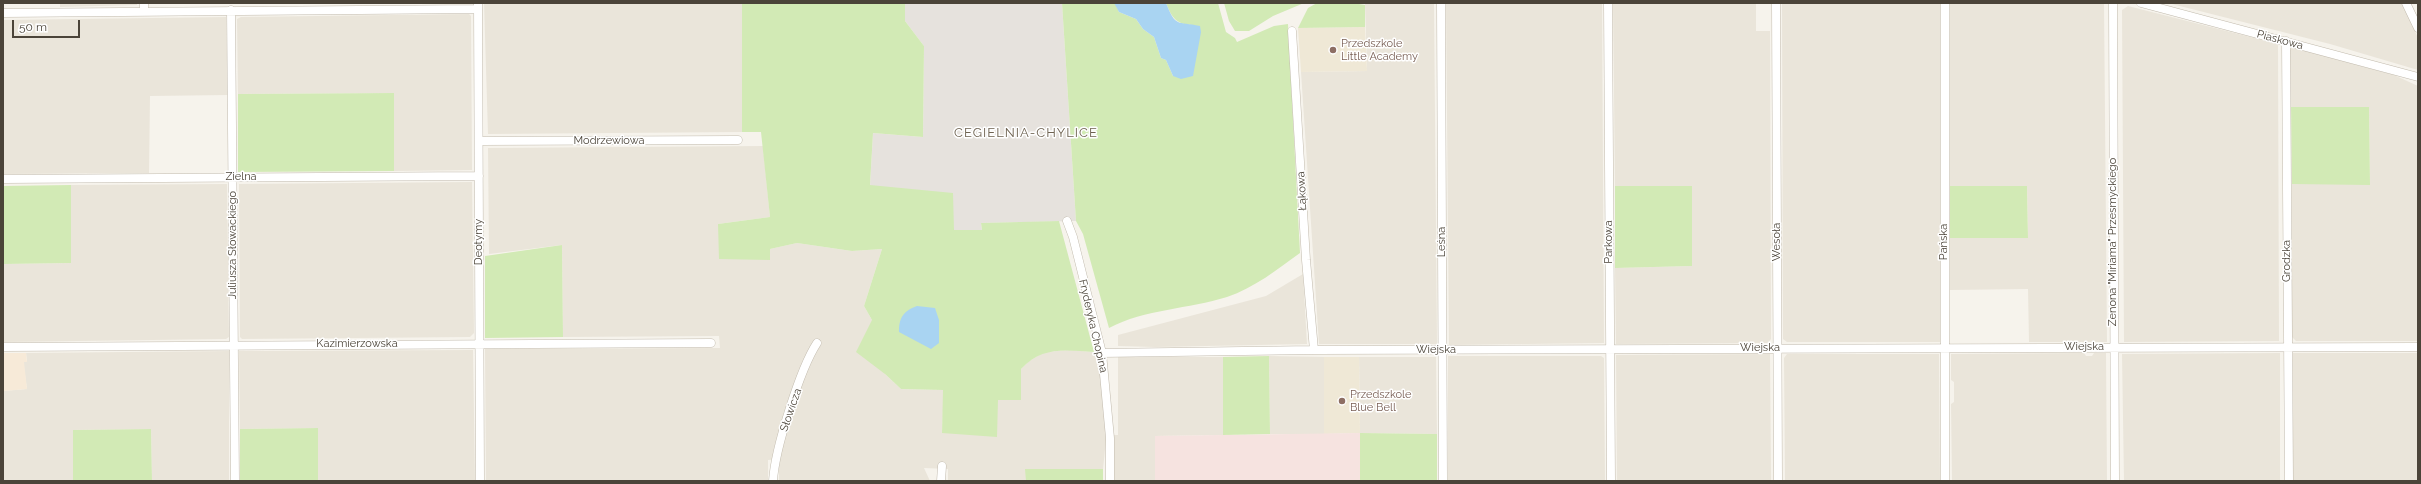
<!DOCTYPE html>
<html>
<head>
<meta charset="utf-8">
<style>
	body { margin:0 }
	#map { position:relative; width:2421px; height:484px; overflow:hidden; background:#f6f3ec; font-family:Raleway,sans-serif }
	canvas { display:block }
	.frame { position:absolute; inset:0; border:4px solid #4b4439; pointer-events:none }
	.scale { position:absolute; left:12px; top:20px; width:68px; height:18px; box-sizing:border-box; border:2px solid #4b4439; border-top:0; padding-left:5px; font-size:12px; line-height:14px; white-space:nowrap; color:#4b4439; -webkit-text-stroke:3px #fff; paint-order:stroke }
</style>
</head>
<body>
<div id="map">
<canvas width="2421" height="484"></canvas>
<div class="frame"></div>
<div class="scale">50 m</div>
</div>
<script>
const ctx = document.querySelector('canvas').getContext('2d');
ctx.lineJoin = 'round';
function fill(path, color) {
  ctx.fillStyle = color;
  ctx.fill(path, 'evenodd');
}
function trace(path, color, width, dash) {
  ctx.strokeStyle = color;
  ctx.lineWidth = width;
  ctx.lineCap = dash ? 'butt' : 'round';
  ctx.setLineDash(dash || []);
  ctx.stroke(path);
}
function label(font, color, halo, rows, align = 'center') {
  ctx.font = font + ' Raleway,sans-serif';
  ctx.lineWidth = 3;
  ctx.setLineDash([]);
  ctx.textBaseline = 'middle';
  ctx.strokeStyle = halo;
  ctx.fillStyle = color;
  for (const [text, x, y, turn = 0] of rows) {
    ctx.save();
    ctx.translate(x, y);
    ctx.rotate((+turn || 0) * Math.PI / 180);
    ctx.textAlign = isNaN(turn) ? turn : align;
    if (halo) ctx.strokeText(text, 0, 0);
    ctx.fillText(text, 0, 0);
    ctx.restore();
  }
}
fill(new Path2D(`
	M 3,3 L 137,3 L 137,5 L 60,7 L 60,3 Z
	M 484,3 L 742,3 L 742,132 L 488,134 Z
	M 1365,3 L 1434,3 L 1437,344 L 1319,344 L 1301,72 L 1367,71 Z
	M 1446,3 L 1602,3 L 1604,343 L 1449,345 Z
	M 1613,3 L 1756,3 L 1756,31 L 1770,31 L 1771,339 L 1768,343 L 1616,344 L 1615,268 L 1692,266 L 1692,186 L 1615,186 Z
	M 1782,3 L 1940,3 L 1940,342 L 1787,342 L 1783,339 Z
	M 1950,3 L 2104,3 L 2107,342 L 2029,342 L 2028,289 L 1950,290 L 1950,238 L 2028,238 L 2028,226 L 2027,186 L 1950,186 Z
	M 2168,3 L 2403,3 L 2418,38 L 2418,70 L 2330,44 Z
	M 2128,6 L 2278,44 L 2279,341 L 2124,342 L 2122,10 Z
	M 469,14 L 471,16 L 472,170 L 394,171 L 393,93 L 238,94 L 237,19 L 241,17 Z
	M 226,17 L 228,95 L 150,96 L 149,173 L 3,174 L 3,20 Z
	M 2292,47 L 2394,75 L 2418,86 L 2418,341 L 2296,341 L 2292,337 L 2292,184 L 2370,184 L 2369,107 L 2291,107 L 2290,50 Z
	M 763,146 L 770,217 L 718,224 L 769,260 L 770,249 L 797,243 L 852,251 L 882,249 L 864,306 L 872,320 L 885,374 L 901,389 L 944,390 L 942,432 L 998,400 L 1021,400 L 1021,369 L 1029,361 L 1045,352 L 1069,350 L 1094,352 L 1104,389 L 1106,440 L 1103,469 L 1026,469 L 1026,481 L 948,481 L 948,469 L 924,468 L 930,481 L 779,481 L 779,459 L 768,460 L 768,481 L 486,481 L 485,349 L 720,348 L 719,336 L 563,337 L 562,245 L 489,254 L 488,148 Z
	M 472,182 L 474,333 L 470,337 L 242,339 L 240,337 L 239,184 Z
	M 227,184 L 229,337 L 226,339 L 3,342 L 3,264 L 71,263 L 71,185 Z
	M 1303,274 L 1307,344 L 1155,347 L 1118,346 L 1118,335 L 1266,296 Z
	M 473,350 L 475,481 L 318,481 L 318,428 L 240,429 L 239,351 Z
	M 229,351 L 229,481 L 152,481 L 151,429 L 73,430 L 73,481 L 3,481 L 3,391 L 27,389 L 23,361 L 27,361 L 26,353 Z
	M 2084,353 L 2086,356 L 2092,356 L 2094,353 L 2106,353 L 2107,481 L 1952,481 L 1951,404 L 1954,402 L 1954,382 L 1951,380 L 1951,354 Z
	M 2280,353 L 2280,481 L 2124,481 L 2122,354 Z
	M 2293,353 L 2418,353 L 2418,481 L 2293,481 Z
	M 1770,354 L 1771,481 L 1617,481 L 1616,355 Z
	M 1787,354 L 1939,354 L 1940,481 L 1785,481 L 1784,358 Z
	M 1269,356 L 1324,357 L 1324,434 L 1270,434 Z
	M 1448,356 L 1601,356 L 1604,358 L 1605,481 L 1448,481 Z
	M 1118,357 L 1223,357 L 1223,435 L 1155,436 L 1155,481 L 1114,481 L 1114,435 L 1118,435 Z
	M 1359,357 L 1436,357 L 1437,434 L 1360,433 Z`), '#eae5da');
fill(new Path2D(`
	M 3,353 L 26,353 L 27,362 L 24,362 L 27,389 L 3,391 Z`), '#f7ead8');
fill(new Path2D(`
	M 905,3 L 1062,3 L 1076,221 L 981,223 L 982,230 L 954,230 L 870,186 L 873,133 L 923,137 L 924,46 L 905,21 Z`), '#e6e2dd');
fill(new Path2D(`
	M 1365,27 L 1367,71 L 1301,72 L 1298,28 Z
	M 1324,357 L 1359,357 L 1360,433 L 1324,434 Z`), '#efe8d6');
fill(new Path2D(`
	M 1360,433 L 1360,481 L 1155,481 L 1155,436 Z`), '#f6e3e0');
fill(new Path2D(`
	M 742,3 L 905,3 L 905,21 L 924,46 L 923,137 L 873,133 L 870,185 L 953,193 L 954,230 L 982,230 L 981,223 L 1059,221 L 1094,352 C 1065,350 1042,346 1021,369 L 1021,400 L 998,400 L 997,437 L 942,433 L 943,390 L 901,389 L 885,374 L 856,352 L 872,320 L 864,306 L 882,249 L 852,251 L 797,243 L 770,249 L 770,260 L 719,259 L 718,224 L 770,217 L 761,132 L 742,132 Z
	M 1062,3 L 1115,3 L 1119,12 L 1136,19 L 1143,29 L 1154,37 L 1161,58 L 1166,60 L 1173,76 L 1192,25 C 1176,24 1172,18 1166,3 L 1218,3 L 1226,32 L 1235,38 L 1237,42 L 1274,26 L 1288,24 L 1300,253 C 1278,269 1254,288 1227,297 C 1189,309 1145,309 1109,328 L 1083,234 L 1076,221 Z
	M 1224,3 L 1304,3 L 1273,16 L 1249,31 L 1235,31 L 1229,21 Z
	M 1317,3 L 1353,3 L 1365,5 L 1365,27 L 1298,28 L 1308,8 Z
	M 394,93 L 394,171 L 238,172 L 238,94 Z
	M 2291,107 L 2369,107 L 2370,185 L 2292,184 Z
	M 71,185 L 71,263 L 3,264 L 3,186 Z
	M 1615,186 L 1692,186 L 1692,266 L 1615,268 Z
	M 1950,186 L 2027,186 L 2028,238 L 1950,238 Z
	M 562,245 L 563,337 L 485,338 L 485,256 Z
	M 1269,356 L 1270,434 L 1223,435 L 1223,357 Z
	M 318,428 L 318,481 L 240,481 L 240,429 Z
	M 151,429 L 152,481 L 73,481 L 73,430 Z
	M 1360,433 L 1437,434 L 1437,481 L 1360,481 Z
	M 1025,469 L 1103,469 L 1103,481 L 1026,481 Z`), '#d2eab5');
fill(new Path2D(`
	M 1114,3 L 1166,3 C 1176,28 1177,21 1200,26 L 1201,32 L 1193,76 L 1181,79 L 1173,76 L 1166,60 L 1161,58 L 1154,37 L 1143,29 L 1136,19 L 1119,12 Z
	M 917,306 L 935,308 L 939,320 L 939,343 L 931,349 L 899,332 C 899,318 903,311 917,306 Z`), '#a9d4f2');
const minor = new Path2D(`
	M 144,3 L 144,11
	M 478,3 L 480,481
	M 1441,3 L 1443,481
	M 1608,3 L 1611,481
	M 1776,3 L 1778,481
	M 1945,3 L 1945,481
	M 2113,3 L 2115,481
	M 2141,3 L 2418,77
	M 2406,3 L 2418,28
	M 231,10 L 235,481
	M 3,13 L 478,9
	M 1292,31 L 1306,260 L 1314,350
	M 2286,41 L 2289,481
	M 479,141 L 738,140
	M 3,179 L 479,176
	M 1067,221 L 1073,237 L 1102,353 L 1110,438 L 1110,481
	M 3,347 L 711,343
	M 1102,353 L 1314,350 L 2418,347
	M 773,481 C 775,449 800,369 817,343
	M 941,481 L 942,466`);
trace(minor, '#c2bbae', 9);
trace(minor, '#fff', 8);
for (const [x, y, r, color] of [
	[1333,50,4,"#8d6e63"],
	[1342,401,4,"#8d6e63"]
]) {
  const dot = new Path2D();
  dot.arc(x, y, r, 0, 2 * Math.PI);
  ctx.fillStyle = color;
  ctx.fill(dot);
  trace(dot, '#fff', 1.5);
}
label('11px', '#4b4439', '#fff', [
	["Piaskowa",2280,40,15],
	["Modrzewiowa",609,141],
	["Zielna",241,177],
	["Łąkowa",1302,191,-93],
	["Deotymy",479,242,-90],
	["Leśna",1442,242,-90],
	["Parkowa",1609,242,-90],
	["Wesoła",1777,242,-90],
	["Pańska",1944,242,-90],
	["Zenona \"Miriama\" Przesmyckiego",2113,242,-90],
	["Juliusza Słowackiego",233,245,-90],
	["Grodzka",2287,261,-90],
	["Fryderyka Chopina",1093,326,77],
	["Kazimierzowska",357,344],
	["Wiejska",2084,347],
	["Wiejska",1760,348],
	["Wiejska",1436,350],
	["Słowicza",791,410,-71]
]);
label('11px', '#785e54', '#fff', [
	["Przedszkole",1341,44],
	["Little Academy",1341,57],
	["Przedszkole",1350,395],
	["Blue Bell",1350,408]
], 'left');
ctx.letterSpacing = '1px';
label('13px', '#6e6250', '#fff', [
	["CEGIELNIA-CHYLICE",1026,133]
]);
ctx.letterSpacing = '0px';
</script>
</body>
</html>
